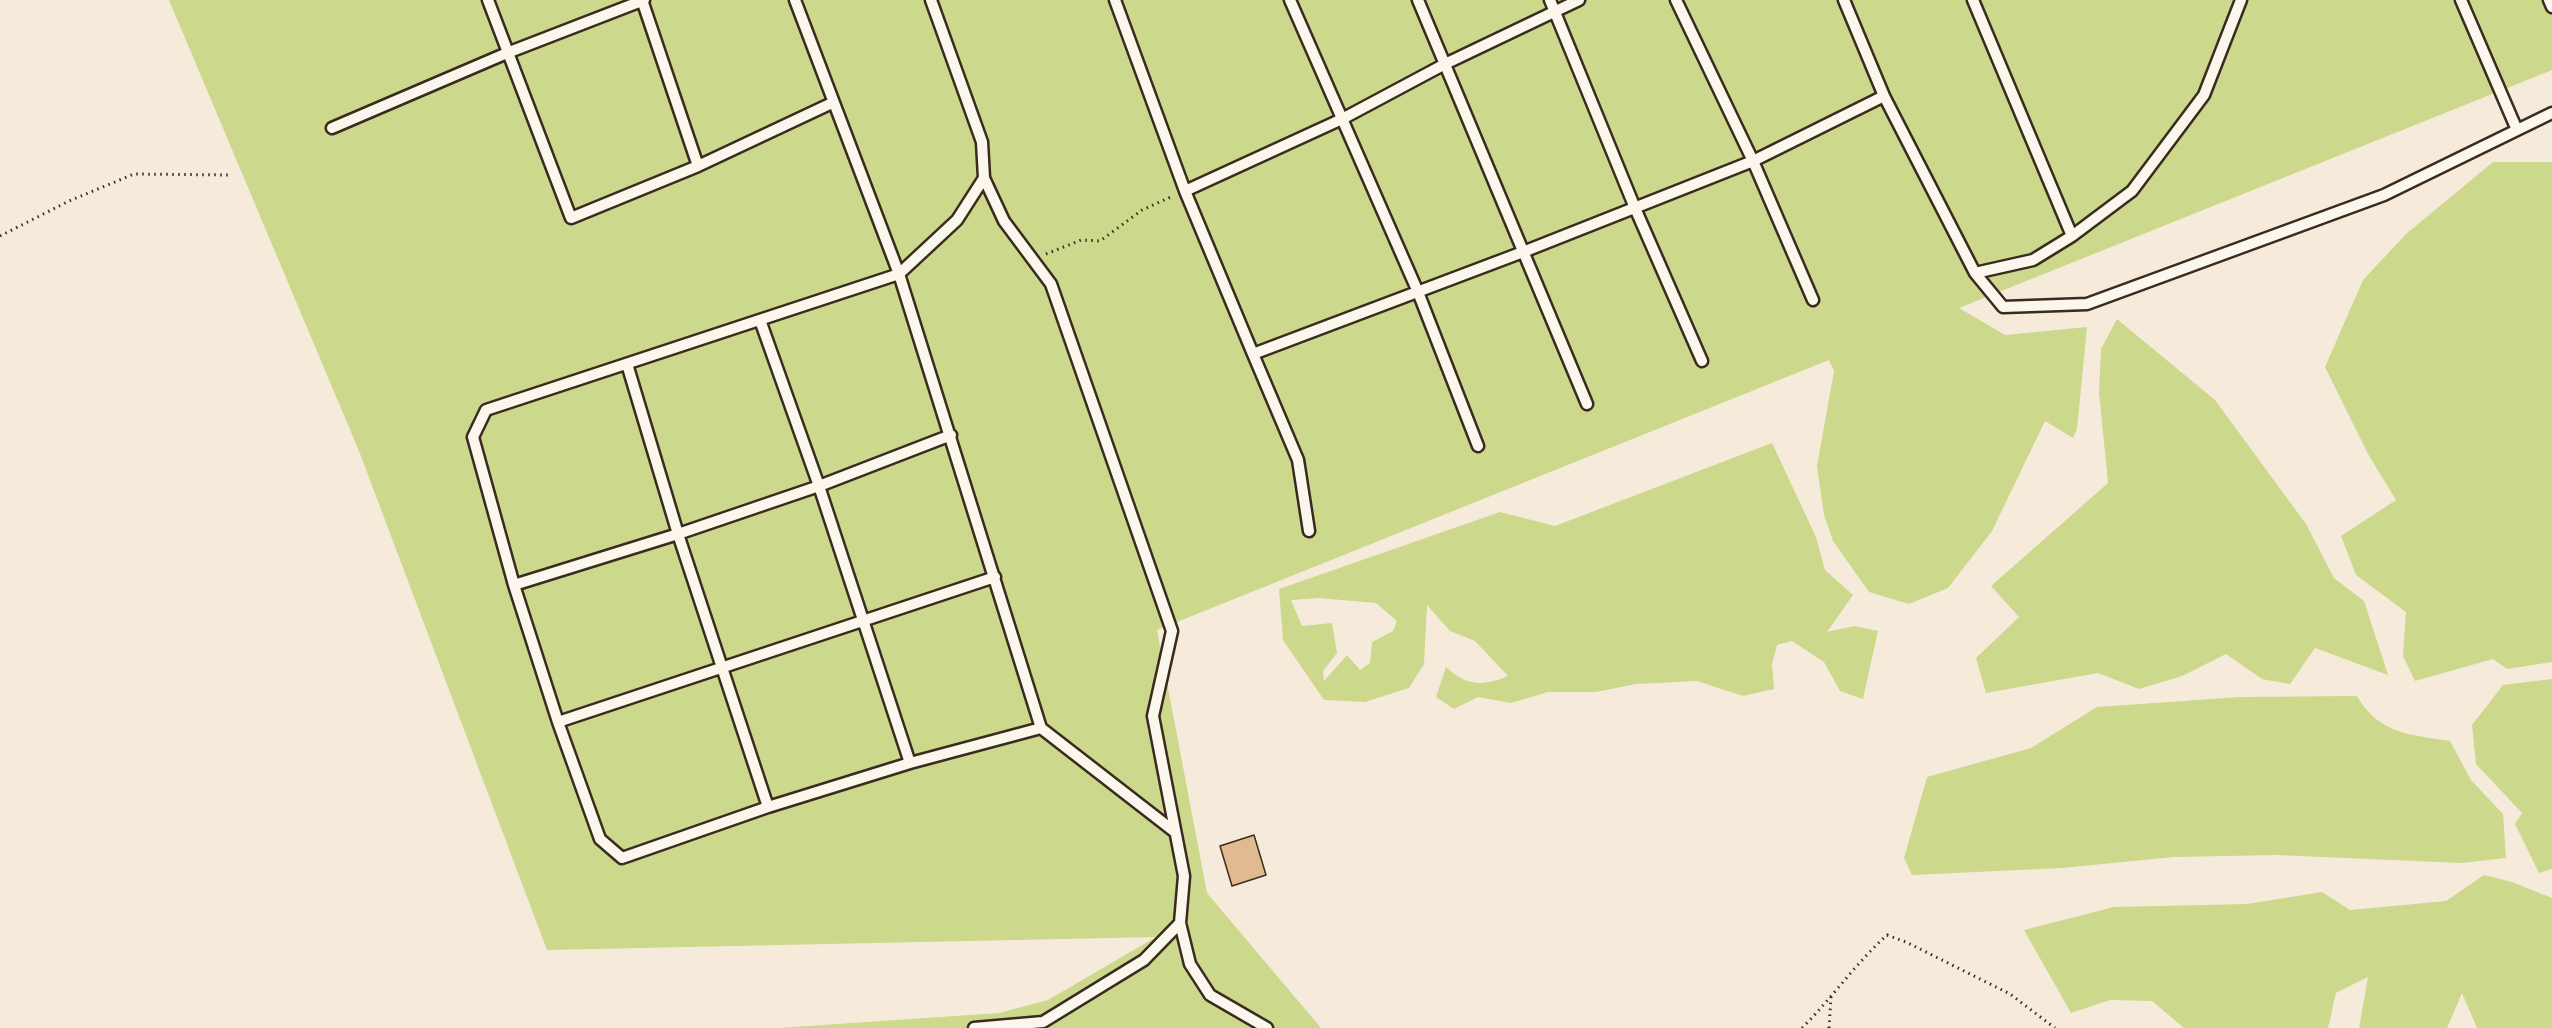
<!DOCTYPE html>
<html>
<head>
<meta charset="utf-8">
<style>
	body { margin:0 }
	canvas { display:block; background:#f6ebda }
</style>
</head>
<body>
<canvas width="2552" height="1028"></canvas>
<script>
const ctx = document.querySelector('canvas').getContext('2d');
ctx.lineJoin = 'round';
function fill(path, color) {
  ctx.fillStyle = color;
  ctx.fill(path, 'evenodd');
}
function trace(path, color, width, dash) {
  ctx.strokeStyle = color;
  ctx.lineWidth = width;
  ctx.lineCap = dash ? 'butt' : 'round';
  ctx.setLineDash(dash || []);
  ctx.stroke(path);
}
fill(new Path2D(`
	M 169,0 L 2552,0 L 2552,70 L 1959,308 L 2005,335 L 2087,327 L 2077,429 L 2073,438 L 2045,421 L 1992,531 L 1948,588 L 1909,604 L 1869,592 L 1833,541 L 1824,515 L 1817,466 L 1834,371 L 1829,360 L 1157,630 L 1207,893 L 1321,1028 L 779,1028 L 999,1013 L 1048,1000 L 1156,937 L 547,950 L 359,451 Z
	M 2493,162 L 2552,162 L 2552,662 L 2507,669 L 2493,659 L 2415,681 L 2403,656 L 2406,612 L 2356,575 L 2341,536 L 2396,500 L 2368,454 L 2325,367 L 2363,280 L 2406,234 Z
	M 2117,319 L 2215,400 L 2306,524 L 2334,578 L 2364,601 L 2388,675 L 2315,648 L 2290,684 L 2262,679 L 2226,654 L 2182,676 L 2139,689 L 2098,673 L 1986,693 L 1976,658 L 2019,617 L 1991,586 L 2108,483 L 2099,392 L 2101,349 Z
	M 1772,443 L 1816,537 L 1825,570 L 1853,595 L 1827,632 L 1854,626 L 1878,631 L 1863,699 L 1840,691 L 1824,662 L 1792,641 L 1777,645 L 1772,664 L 1774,689 L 1743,696 L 1697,681 L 1636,684 L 1596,692 L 1548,692 L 1511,703 L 1478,697 L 1454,709 L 1436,697 L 1446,667 C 1467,686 1482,687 1508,676 L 1475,641 L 1450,631 L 1427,605 L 1424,664 L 1409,688 L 1365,702 L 1324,700 L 1283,640 L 1279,589 L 1500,512 L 1555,526 ZM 1319,598 L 1376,603 L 1397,621 L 1393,631 L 1372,642 L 1370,663 L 1360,670 L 1347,655 L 1324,681 L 1323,671 L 1337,653 L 1332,623 L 1302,626 L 1291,600 Z
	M 2552,679 L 2552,869 L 2539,873 L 2515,824 L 2522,813 L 2476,764 L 2472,725 L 2503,685 Z
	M 2357,696 C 2378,734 2412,735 2450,741 L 2471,780 L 2503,814 L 2506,858 L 2462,863 L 2276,855 L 2174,857 L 2062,868 L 1912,875 L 1904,858 L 1927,777 L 2031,748 L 2097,707 L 2240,697 Z
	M 2484,875 L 2512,882 L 2552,898 L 2552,1028 L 2477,1028 L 2462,993 L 2447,1028 L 2359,1028 L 2368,977 L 2336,993 L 2328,1028 L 2184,1028 L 2152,1001 L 2110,1000 L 2071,1013 L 2024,930 L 2114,907 L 2247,904 L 2322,892 L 2350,910 L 2446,901 Z`), '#ccd88c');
const building = new Path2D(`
	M 1254,835 L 1266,875 L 1232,886 L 1220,846 Z`);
fill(building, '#e0ba91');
trace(building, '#3b2a1e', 1.5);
const lane = new Path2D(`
	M 488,0 L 571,218 L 698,166 L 832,103
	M 642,0 L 698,166
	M 795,0 L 899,274 L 1041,728 L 1175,832
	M 931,0 L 982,142 L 984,178 L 957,220 L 899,274 L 486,410 L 473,437 L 514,585 L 558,722 L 600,839 L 622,858 L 768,807 L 910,763 L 1041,728
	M 1115,0 L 1185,191 L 1253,354 L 1523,252 L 1753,161 L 1884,96 L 1844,0
	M 1290,0 L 1418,292 L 1478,446
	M 1418,0 L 1587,404
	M 1550,0 L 1635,208 L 1702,361
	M 1676,0 L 1753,161 L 1813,300
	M 1973,0 L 2072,236 L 2132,191 L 2204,95 L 2241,0
	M 2461,0 L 2517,130
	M 2549,0 L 2552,7
	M 1884,96 L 1975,273 L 2003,307 L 2087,304 L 2384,195 L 2552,113
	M 332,128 L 507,53 L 644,0
	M 984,178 L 1004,221 L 1051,284 L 1172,631 L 1153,716 L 1184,876 L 1180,923 L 1190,964 L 1210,995 L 1267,1028
	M 1185,191 L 1342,119 L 1445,64 L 1579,0
	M 1975,273 L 2033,260 L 2072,236
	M 760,320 L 819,486 L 910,763
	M 1253,354 L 1298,460 L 1309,531
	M 627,364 L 678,534 L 768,807
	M 514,585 L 678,534 L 819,486 L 951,435
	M 558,722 L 995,577
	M 974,1028 L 1043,1022 L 1144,960 L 1180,923`);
trace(lane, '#3b2a1e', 15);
trace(new Path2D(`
	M 0,236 L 69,201 L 134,174 L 232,175
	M 1046,254 L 1081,240 L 1100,241 L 1142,210 L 1173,196
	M 1802,1028 C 1832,998 1856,963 1887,935 L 1906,942 L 2010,994 L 2055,1028
	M 1829,1028 L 1831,997`), '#3b2a1e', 3, [1.5, 4.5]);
trace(lane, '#fbf7ec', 10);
</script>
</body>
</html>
